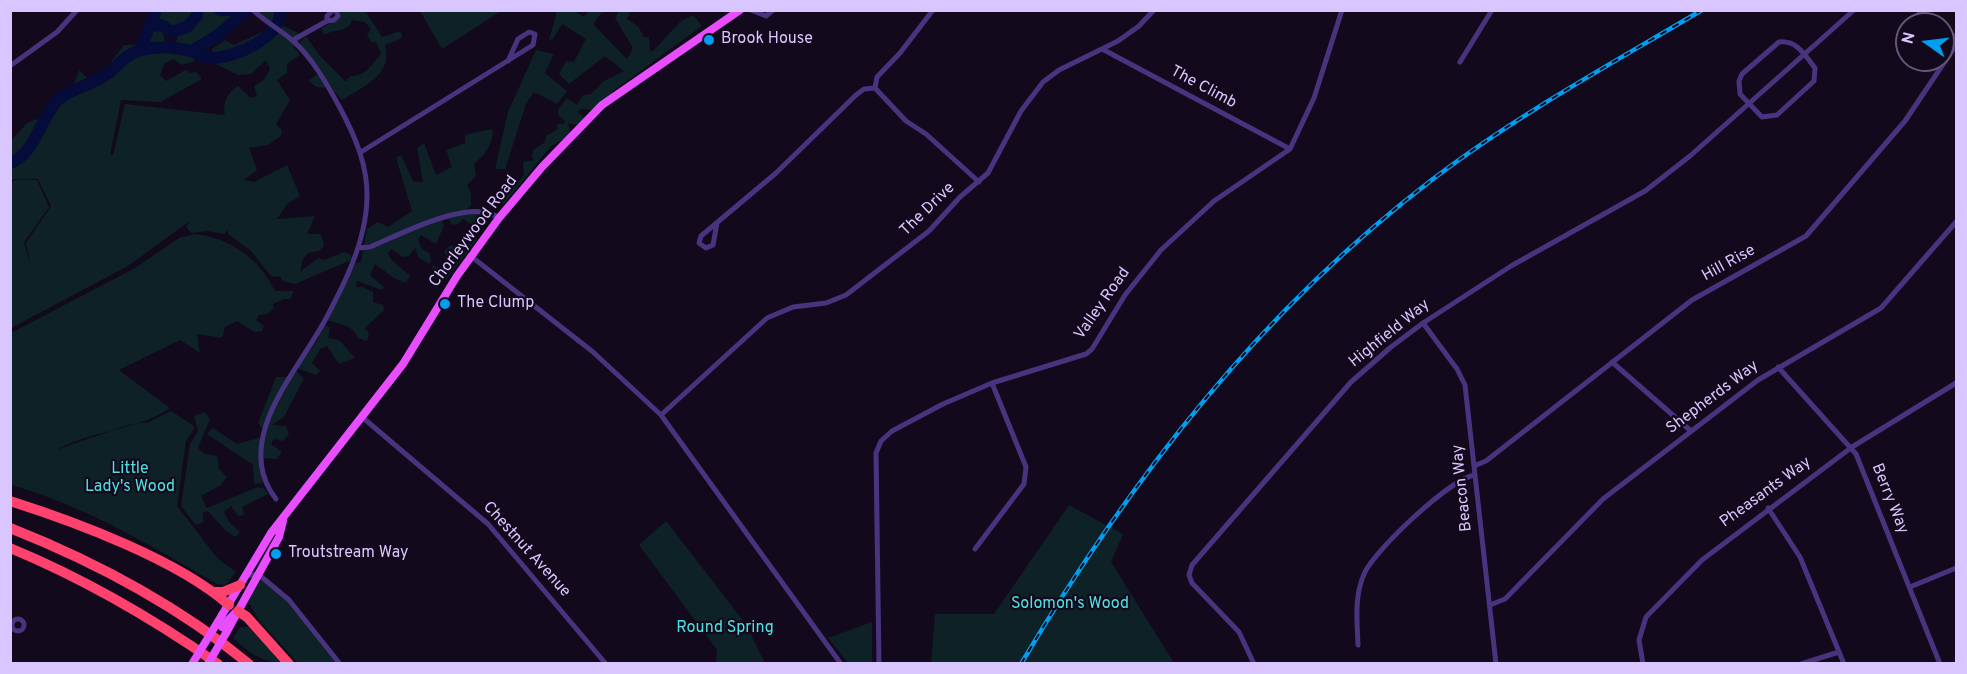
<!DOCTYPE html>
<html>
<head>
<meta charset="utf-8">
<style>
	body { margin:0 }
	#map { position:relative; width:1967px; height:674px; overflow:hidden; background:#120a1c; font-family:Overpass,sans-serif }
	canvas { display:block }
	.frame { position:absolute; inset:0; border:12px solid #dac6ff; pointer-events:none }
	.north { position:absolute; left:1895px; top:12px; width:60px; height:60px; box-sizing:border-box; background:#120a1c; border:2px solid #625577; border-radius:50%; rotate:284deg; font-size:16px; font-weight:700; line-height:24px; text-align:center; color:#dac6ff }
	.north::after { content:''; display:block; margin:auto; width:21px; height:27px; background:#009ef1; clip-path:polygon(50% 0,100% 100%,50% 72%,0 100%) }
</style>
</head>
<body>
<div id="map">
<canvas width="1967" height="674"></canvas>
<div class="frame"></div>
<div class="north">N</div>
</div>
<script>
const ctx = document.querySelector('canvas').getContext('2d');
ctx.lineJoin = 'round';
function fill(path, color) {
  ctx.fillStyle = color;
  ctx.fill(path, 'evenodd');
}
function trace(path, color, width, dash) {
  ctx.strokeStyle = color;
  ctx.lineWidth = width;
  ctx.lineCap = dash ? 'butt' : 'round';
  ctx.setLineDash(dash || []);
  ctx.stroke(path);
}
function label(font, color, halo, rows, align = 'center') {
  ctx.font = font + ' Overpass,sans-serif';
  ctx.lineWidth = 4.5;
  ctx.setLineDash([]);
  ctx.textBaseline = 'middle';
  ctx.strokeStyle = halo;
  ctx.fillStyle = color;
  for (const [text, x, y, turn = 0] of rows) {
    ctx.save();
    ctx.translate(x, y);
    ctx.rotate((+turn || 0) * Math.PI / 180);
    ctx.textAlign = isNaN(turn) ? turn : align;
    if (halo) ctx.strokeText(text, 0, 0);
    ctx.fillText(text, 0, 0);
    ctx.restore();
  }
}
fill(new Path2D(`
	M 157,11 L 194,11 L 194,16 L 186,25 L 176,29 L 156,21 Z
	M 200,11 L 240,11 L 218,30 L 192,47 L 195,61 L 182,65 L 173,59 L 164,64 L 160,75 L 166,81 L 186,70 L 190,73 L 197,72 L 202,79 L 160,102 L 121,100 L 110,155 L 113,155 L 125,104 L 225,115 C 222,103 227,93 238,86 L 251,98 L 257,96 L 254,86 L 264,80 L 270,69 L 266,60 L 251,74 L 238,75 L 214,63 L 212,49 L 225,40 L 234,45 L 262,32 L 274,32 L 278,28 L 251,11 L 277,11 L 276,22 C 281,26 295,30 304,37 L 293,46 L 300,55 L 287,64 L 287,73 L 277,80 L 290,100 L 276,124 L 282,130 L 281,136 L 268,145 L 249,148 L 257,170 L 244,180 L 254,182 L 287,165 L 300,196 L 287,204 L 277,219 L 315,216 L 307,234 L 321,234 L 324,246 L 319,251 L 308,253 L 303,259 L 300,272 L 318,258 L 324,260 L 344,252 L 351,255 L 351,260 L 295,284 L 282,281 L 281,277 L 271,276 L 251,251 L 229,235 L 227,230 L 224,234 L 208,231 L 191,233 L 186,226 L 191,220 L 128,266 L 11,328 L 11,185 L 14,180 L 37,180 L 49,207 L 24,242 L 30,263 L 26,243 L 51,206 L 38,179 L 13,179 L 11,182 L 11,141 L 27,123 L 56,112 L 53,109 L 55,105 L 69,99 L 79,70 L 89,80 L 100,72 L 106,81 L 114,77 L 109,65 L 124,45 L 145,44 L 153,29 L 163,32 L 165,42 L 176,44 L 178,33 C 190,29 201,24 200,11 Z
	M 341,11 L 365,11 L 382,37 L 401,31 L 402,38 L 385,45 C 394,74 363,87 342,100 L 330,87 C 320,88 315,89 309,80 L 321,71 L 299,43 L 306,36 L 319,55 L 346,82 L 350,76 C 367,77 372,63 381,54 L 376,42 L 371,42 L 367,34 L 371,29 L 365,22 L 352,20 C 347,34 335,28 324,35 L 321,28 L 339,19 L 337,15 Z
	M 420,11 L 501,11 L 442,49 Z
	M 557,11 L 574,11 L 584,17 L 589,11 L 603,11 L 593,24 L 627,59 L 633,48 L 615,18 L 619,11 L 630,11 L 627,19 L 638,26 L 644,37 L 649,37 L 650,51 L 653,51 L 681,21 L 693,15 L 702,26 L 613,91 L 606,101 L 593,110 L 581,109 L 578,112 L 584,118 L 577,125 L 568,123 L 570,133 L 568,137 L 551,146 L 504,204 L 496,202 L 499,193 L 506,192 L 506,188 L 512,187 L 524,176 L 523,162 L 534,160 L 532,157 L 533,150 L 545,142 L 546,136 L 556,130 L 558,124 L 564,124 L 565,121 L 558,115 L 558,110 L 567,98 L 577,105 L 583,95 L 591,94 L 604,81 L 624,71 L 605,56 L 569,84 L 559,74 L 566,61 L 574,62 L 586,39 L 562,24 L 553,39 L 549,40 Z
	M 536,50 L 554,54 L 545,73 L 567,91 L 557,104 L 534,92 L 526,104 L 505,169 L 495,169 L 508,112 Z
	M 486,130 L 493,130 C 492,145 486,154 474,164 L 476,176 L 467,185 L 471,193 L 471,205 L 465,211 L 492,215 L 480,231 L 463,219 L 458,224 L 452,225 L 448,219 L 442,221 L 444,226 L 436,244 L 421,235 L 418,240 L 422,249 L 430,254 L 431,261 L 429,264 L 419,258 L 415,248 L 409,256 L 403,257 L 391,249 L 388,253 L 391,259 L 410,276 L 406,283 L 394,278 L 375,264 L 370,275 L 384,287 L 382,290 L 357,281 L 356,287 L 363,287 L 373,292 L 373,302 L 383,305 L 384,310 L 365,328 L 369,333 L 367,341 L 358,338 C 353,325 339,324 327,320 L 356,263 L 361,262 L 367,229 L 378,222 L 388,227 L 412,211 L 396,158 L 401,155 L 413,181 L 423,182 L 417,148 L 424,143 L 436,175 L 452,167 L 446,150 L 465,143 L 465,135 Z
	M 195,234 C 230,238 260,259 275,291 L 293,291 L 291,299 L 284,299 L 273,304 L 274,308 L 267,314 L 259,315 L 256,320 L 264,326 L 262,331 L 255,332 L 237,321 L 225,327 L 222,338 L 197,334 L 200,353 L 180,340 L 119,370 L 170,408 C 137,431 91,430 56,450 L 128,425 L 149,422 L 171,411 L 195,427 L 186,441 L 177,506 L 218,559 L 236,572 L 226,585 L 217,584 C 152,546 83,505 11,485 L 11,333 L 135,268 L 179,238 Z
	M 470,236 L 477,239 L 446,280 L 432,268 L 433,265 L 444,271 L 449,269 L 450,259 L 444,252 L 449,246 L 463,246 Z
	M 325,325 L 330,328 L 328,338 L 339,340 L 355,358 L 339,364 L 327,346 L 320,349 L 312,363 L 320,371 L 316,375 L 297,368 L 317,341 Z
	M 296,371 L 304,378 L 284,417 L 272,425 L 286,426 L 289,434 L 283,441 L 274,439 L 271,444 L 282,452 L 277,459 L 265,458 L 259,462 L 263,483 L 254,484 L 253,465 L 207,434 L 213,428 L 237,444 L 262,437 L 263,430 L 258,423 L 276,377 L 286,377 Z
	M 205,412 L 210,419 L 198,448 L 205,454 L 217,456 L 219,469 L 227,477 L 221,485 L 201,496 L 207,508 L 258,487 L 265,489 L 268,494 L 242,507 L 244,515 L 238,516 L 231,506 L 224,512 L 229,522 L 240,532 L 235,537 L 225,530 L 208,511 L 202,513 L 204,522 L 196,525 L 181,506 L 190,444 L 198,431 L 194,416 Z
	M 1069,505 L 1123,534 L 1111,562 L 1174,663 L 931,663 L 935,614 L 994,614 Z
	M 666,521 L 745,623 L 765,663 L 716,663 L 717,650 L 639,545 Z
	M 263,580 L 287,601 L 338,663 L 298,663 L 258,619 L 248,601 L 258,583 Z
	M 872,622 L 872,663 L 848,663 L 828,638 Z
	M 240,627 L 249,627 L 285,663 C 262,663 250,653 233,638 Z`), '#0d2127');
trace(new Path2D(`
	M 220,10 L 231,10
	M 151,26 L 161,25 L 172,32 L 187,27 L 197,16 L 197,10
	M 140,50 L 156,10
	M 192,51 L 217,36 L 247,10
	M 10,163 C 35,154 40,120 56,102 C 67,90 91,85 104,76 C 117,68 125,54 141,50 C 156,46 175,47 190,51 C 198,53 204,58 212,58 C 235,58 283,37 280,10`), '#060c39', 12);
trace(new Path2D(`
	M 253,10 C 265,22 281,30 293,41 C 312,57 328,86 340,108 C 355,136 368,166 367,198 C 366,242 344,285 324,322 C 297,372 231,441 276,499
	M 751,10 L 766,16 L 773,10
	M 933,10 L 900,53 L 877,77 L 875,88 L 906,121 L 926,134 L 979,182
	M 1918,10 L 1937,24
	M 327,21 L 327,16 L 333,10
	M 1943,28 L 1956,38
	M 293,40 L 327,21 L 334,20 L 338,16 L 336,10
	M 1779,42 C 1797,40 1805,55 1815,68 L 1814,81 L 1777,115 L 1762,117 L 1740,94 L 1739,81 L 1742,74 Z
	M 1104,50 L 1290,149
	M 1460,62 L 1492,10
	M 10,66 L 57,32 L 77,10
	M 361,152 C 418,116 476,81 533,45 L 535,34 L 529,32 L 518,39 L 508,61
	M 717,223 L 713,245 L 706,248 L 699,243 L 701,236 L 776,173 L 856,95 L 864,89 L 875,88
	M 358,248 L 370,247 C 399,235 472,196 499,218
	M 472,257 L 593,352 L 661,415 L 841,664
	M 1423,323 L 1457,369 L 1465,385 L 1496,664
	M 1612,362 L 1691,431
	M 1778,367 L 1856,454 L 1940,664
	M 661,415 L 767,318 L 793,307 L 826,303 L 846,295 L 929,231 L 960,197 L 988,173 L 1021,111 L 1043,82 L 1059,70 L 1118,41 L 1139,26 L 1154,10
	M 362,417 L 488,524 L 606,664
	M 1474,466 L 1486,461 L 1692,300 L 1806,236 L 1905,121 L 1956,45
	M 1768,508 L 1800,557 L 1844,664
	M 975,549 L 1024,484 L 1026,467 L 992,383
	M 245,576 L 258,574 L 289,600 L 340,664
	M 1910,587 L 1956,568
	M 1490,605 L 1505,599 L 1603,499 L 1758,380 L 1881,308 L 1956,222
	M12 625a6 6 0 1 1 12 0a6 6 0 1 1-12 0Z
	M 1358,645 C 1357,620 1354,595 1365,572 C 1376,549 1451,478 1475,475
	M 879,664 L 876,453 L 881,441 L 892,431 L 943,404 L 992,383 L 1086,354 L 1092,349 L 1125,295 L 1161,250 L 1214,201 L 1290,149 L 1314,98 L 1342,10
	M 1254,664 L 1239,632 L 1192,583 L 1189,575 L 1192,565 L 1351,382 L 1391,347 L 1423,323 L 1511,266 L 1645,191 L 1690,156 L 1854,10
	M 1643,664 L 1639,640 L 1646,617 L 1702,560 L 1852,447 L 1956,383
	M 1801,664 L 1839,652`), '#48337e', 5);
trace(new Path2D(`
	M 222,615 L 271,533 L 403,364 L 457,276 L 499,218 L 542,167 L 602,105 L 740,10
	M 222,627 L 235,613
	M 226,633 L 279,537 L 283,521`), '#e84dff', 8);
trace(new Path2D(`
	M 10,501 C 76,522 178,560 229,605
	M 10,528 C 96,562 177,605 249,664
	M 10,548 C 85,579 152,618 218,664
	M 213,592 L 223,592 L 240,585
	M 238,611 L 247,617 L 289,664`), '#ff416d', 10);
const rail = new Path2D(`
	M 1021,664 C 1130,479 1262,309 1433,179 C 1517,115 1611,64 1702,10`);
trace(rail, '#009ef1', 4.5);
trace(rail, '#120a1c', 2, [7]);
trace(new Path2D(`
	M 192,664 L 222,615
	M 208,664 L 226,633`), '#e84dff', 8);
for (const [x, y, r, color] of [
	[709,40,6,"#009ef1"],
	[445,304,6,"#009ef1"],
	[276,554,6,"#009ef1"]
]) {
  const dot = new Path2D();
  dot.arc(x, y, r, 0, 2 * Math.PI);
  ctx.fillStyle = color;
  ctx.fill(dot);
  trace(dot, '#120a1c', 2);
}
label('16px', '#dac6ff', '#120a1c', [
	["Brook House",721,40],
	["The Clump",457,304],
	["Troutstream Way",288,554]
], 'left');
label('16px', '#dac6ff', '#120a1c', [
	["The Climb",1203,88,28],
	["The Drive",928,210,-44],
	["Chorleywood Road",474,232,-53],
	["Hill Rise",1729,264,-29],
	["Valley Road",1103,304,-55],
	["Highfield Way",1390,334,-39],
	["Shepherds Way",1713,398,-37],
	["Beacon Way",1463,488,-96],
	["Pheasants Way",1766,493,-36],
	["Berry Way",1889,499,68],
	["Chestnut Avenue",526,550,48]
]);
label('16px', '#4ee3e2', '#120a1c', [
	["Little",130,470],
	["Lady's Wood",130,488],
	["Solomon's Wood",1070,605],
	["Round Spring",725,629]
]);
</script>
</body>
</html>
